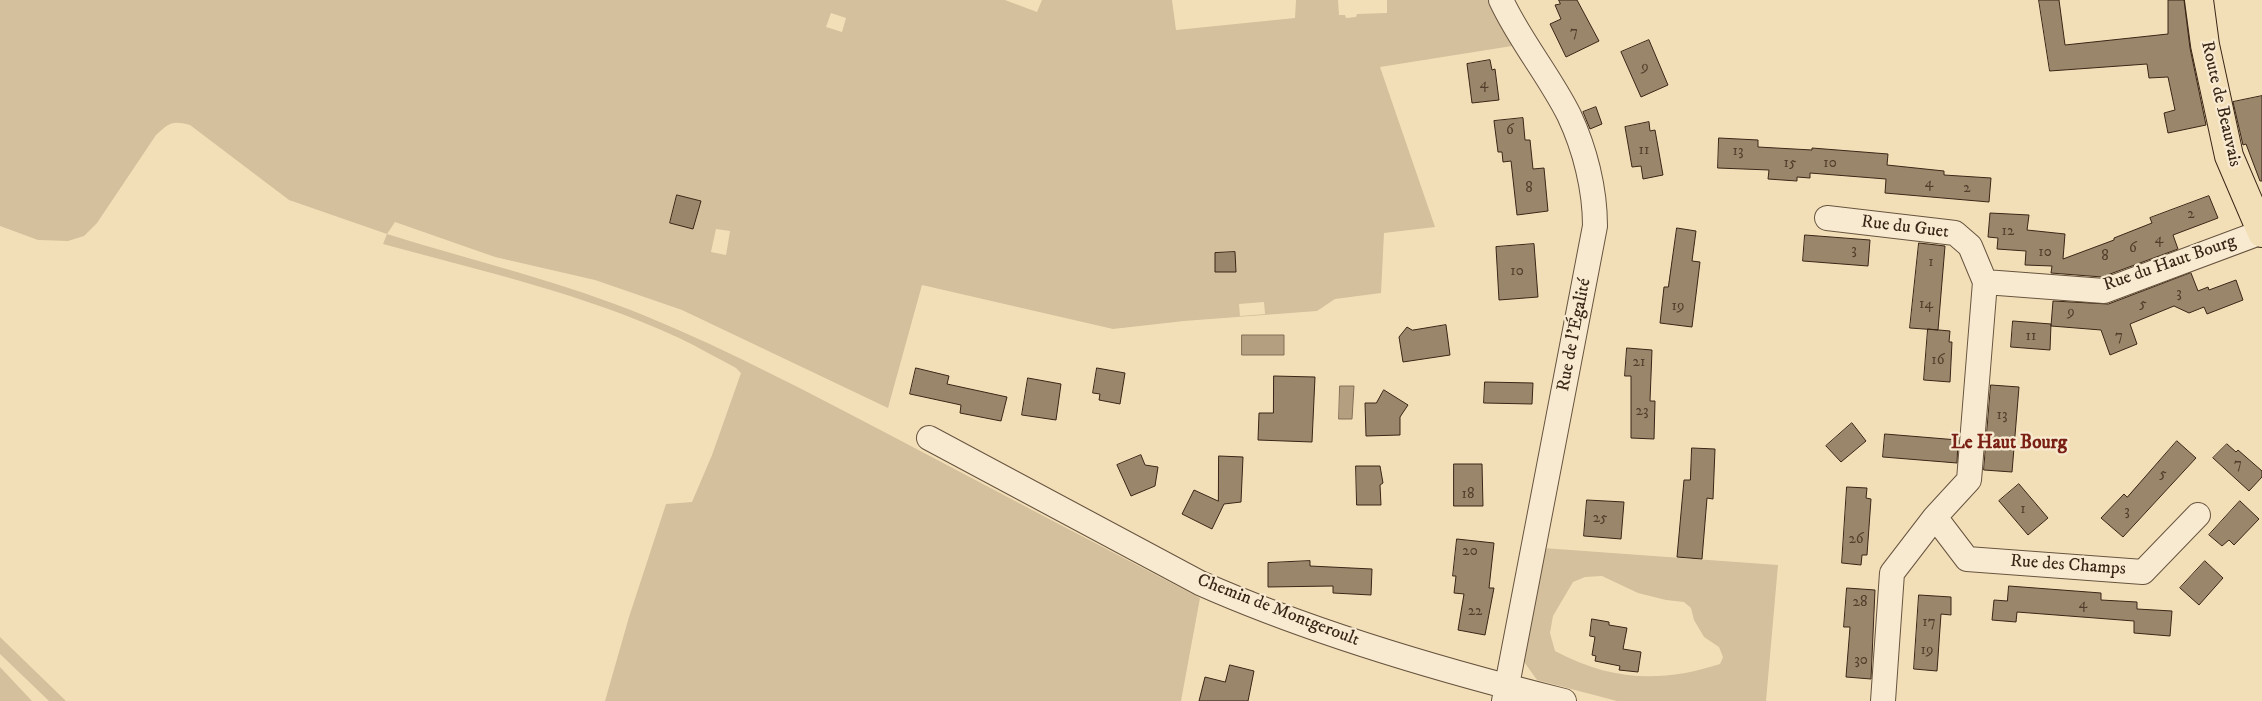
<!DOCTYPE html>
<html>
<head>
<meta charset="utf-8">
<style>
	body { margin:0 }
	canvas { display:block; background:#f3dfb7 }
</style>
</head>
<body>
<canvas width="2262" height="701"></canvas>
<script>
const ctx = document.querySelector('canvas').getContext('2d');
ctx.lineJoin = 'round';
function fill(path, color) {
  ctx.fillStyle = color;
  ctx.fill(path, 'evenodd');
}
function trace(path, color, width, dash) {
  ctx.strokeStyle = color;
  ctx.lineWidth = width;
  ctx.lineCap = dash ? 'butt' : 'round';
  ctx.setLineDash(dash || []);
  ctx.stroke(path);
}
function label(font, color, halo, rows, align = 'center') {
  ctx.font = font + ' "IM FELL DW Pica",serif';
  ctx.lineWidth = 4.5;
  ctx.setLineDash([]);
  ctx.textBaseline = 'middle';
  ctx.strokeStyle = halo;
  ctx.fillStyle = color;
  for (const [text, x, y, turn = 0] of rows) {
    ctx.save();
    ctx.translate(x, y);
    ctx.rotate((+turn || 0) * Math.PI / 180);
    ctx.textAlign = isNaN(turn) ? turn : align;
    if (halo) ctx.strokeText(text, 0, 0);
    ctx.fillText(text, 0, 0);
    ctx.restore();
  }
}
fill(new Path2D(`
	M 0,0 L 1005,0 L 1037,12 L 1042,0 L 1172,0 L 1176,30 L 1295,18 L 1296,0 L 1338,0 L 1339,15 L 1345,15 L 1346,18 L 1356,17 L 1357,14 L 1387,13 L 1387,0 L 1492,0 L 1512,46 L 1380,67 L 1435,227 L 1384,233 L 1381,293 L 1335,299 L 1317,311 L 1184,321 L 1113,329 L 922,285 L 888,408 L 682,310 L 595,280 L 495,257 L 395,222 L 387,234 C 474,261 564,282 648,317 C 731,351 811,394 890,435 C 994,490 1097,544 1200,598 L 1181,701 L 605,701 L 629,617 L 666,504 L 692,502 L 712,455 L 741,373 L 736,368 C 717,358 698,347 679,338 C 585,294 482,271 383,244 L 387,234 L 289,200 L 190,125 C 172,120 169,123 156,135 L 97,223 L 84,236 L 68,241 L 38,240 L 0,226 ZM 831,13 L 846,18 L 842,32 L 826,27 ZM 677,195 L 701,201 L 693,229 ZM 716,229 L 730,231 L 726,255 L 711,252 ZM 1235,252 L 1236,272 L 1215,272 L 1215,253 ZM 1264,302 L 1265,314 L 1240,316 L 1239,304 Z
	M 1543,548 L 1778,565 L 1766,701 L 1617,701 L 1537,680 L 1522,659 ZM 1602,576 L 1638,593 L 1666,600 L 1684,602 L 1691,608 L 1694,620 L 1704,637 L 1719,647 L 1723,657 L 1720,664 C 1661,683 1611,681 1555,651 L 1550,633 L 1553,616 L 1573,582 L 1585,577 Z
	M 0,637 L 66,701 L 49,701 L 0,654 Z
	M 0,667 L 32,701 L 0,701 Z`), '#d4c09c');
const water = new Path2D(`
	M 1242,335 L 1284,335 L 1284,355 L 1242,355 Z
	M 1340,386 L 1354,386 L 1352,419 L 1339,419 Z`);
fill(water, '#b4a081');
trace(water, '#836f57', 1);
const building = new Path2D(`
	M 1559,0 L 1577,0 L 1599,41 L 1566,57 L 1550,24 L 1561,19 L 1555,5 L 1560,4 Z
	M 2039,0 L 2059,0 L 2065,45 L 2168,34 L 2168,0 L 2184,0 L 2190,48 L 2206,125 L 2168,133 L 2164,113 L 2175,110 L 2168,77 L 2149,78 L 2147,64 L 2050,71 Z
	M 1649,40 L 1668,85 L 1641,97 L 1621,52 Z
	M 1490,60 L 1492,70 L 1495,69 L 1499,100 L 1472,103 L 1467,64 Z
	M 2262,96 L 2262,181 L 2260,181 L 2246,144 L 2243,145 L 2233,102 Z
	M 1596,107 L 1602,124 L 1590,129 L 1583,112 Z
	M 1523,118 L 1525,140 L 1530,140 L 1533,169 L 1544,168 L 1548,211 L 1517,215 L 1511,161 L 1503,162 L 1502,152 L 1498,152 L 1494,121 Z
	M 1649,122 L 1650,131 L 1655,130 L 1663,175 L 1643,179 L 1641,166 L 1632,167 L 1625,127 Z
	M 1719,138 L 1758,140 L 1758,147 L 1812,150 L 1812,148 L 1888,154 L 1887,165 L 1944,171 L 1944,175 L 1991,178 L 1989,202 L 1885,193 L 1886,179 L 1810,173 L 1810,178 L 1797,177 L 1797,181 L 1768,179 L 1769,170 L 1718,168 Z
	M 677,195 L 701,201 L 693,229 L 670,223 Z
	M 2209,196 L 2218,218 L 2173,235 L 2178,249 L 2102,277 L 2051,273 L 2052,266 L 2025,265 L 2026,251 L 1997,249 L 1998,238 L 1988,237 L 1990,213 L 2029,215 L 2027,230 L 2065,234 L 2063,259 L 2114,240 L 2114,238 L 2152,223 L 2150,218 Z
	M 1677,228 L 1696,231 L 1692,261 L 1700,262 L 1692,327 L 1660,323 L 1664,287 L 1668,287 Z
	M 1805,235 L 1870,240 L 1868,266 L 1803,261 Z
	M 1919,243 L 1945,246 L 1938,330 L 1910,328 Z
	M 1534,244 L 1538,297 L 1499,300 L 1496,247 Z
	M 1235,252 L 1236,272 L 1215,272 L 1215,253 Z
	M 2191,273 L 2198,291 L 2208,287 L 2209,290 L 2236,280 L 2243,300 L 2207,314 L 2204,307 L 2189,313 L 2174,306 L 2130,324 L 2137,344 L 2110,355 L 2101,330 L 2051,326 L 2053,301 L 2108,304 Z
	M 2013,321 L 2051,324 L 2050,350 L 2011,347 Z
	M 1446,325 L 1450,355 L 1403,362 L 1399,337 L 1407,327 L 1412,330 Z
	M 1928,329 L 1950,331 L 1949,342 L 1952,342 L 1950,382 L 1924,380 Z
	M 1627,348 L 1652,350 L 1650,401 L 1655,401 L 1654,439 L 1631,438 L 1631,376 L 1625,376 Z
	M 916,368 L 949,376 L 947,384 L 1007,397 L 1001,421 L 960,413 L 961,405 L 910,394 Z
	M 1097,368 L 1125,373 L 1120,404 L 1099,400 L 1100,394 L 1093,393 Z
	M 1274,376 L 1315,377 L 1312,442 L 1258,440 L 1259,413 L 1273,413 Z
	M 1028,378 L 1061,384 L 1056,420 L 1022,415 Z
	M 1485,382 L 1533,383 L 1532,404 L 1484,403 Z
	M 1991,385 L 2019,387 L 2012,472 L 1984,470 Z
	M 1384,390 L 1408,405 L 1400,417 L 1400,435 L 1366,436 L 1365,403 L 1376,403 Z
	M 1852,423 L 1866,441 L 1841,462 L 1826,446 Z
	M 1885,434 L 1958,440 L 1957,463 L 1883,457 Z
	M 2177,441 L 2196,458 L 2123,537 L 2101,518 L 2124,494 L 2127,497 Z
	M 2227,444 L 2236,452 L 2238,450 L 2262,471 L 2262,477 L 2249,491 L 2213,458 Z
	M 1692,448 L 1715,449 L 1713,499 L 1707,498 L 1702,559 L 1677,557 L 1684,480 L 1690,480 Z
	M 1141,455 L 1145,465 L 1158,467 L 1155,486 L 1131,496 L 1117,465 Z
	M 1219,456 L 1243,457 L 1241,502 L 1224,504 L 1212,529 L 1182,514 L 1194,490 L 1218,501 Z
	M 1454,464 L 1482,464 L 1483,506 L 1454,506 Z
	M 1356,466 L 1380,466 L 1383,483 L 1380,485 L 1381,505 L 1357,505 Z
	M 2019,484 L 2048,518 L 2028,535 L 1999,501 Z
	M 1847,487 L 1867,488 L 1866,498 L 1871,499 L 1867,555 L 1862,555 L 1861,565 L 1842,563 Z
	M 1587,500 L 1624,502 L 1621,539 L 1584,536 Z
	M 2240,501 L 2259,519 L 2234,545 L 2229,540 L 2222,546 L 2209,535 Z
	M 1457,539 L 1494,543 L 1489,588 L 1494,588 L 1485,635 L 1458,630 L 1464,594 L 1454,593 L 1456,576 L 1453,576 Z
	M 1310,561 L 1310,566 L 1372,569 L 1371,595 L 1333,593 L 1333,586 L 1268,587 L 1268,563 Z
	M 2205,561 L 2223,578 L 2199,605 L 2180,588 Z
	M 2009,586 L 2101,593 L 2101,600 L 2137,602 L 2137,609 L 2172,611 L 2170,636 L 2134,633 L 2134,621 L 2017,612 L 2016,622 L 1992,620 L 1994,600 L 2007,601 Z
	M 1847,588 L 1875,590 L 1871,679 L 1846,677 L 1850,627 L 1844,627 Z
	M 1919,595 L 1951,597 L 1951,615 L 1941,614 L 1937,671 L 1914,669 Z
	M 1592,619 L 1609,622 L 1609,625 L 1627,628 L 1623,649 L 1641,652 L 1638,672 L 1619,670 L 1620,666 L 1595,661 L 1596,656 L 1592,655 L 1595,637 L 1590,636 Z
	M 1230,665 L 1254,671 L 1248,701 L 1199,701 L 1205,677 L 1225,682 Z`);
fill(building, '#9a866a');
trace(building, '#3a2617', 1);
const minor = new Path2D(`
	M 1501,0 C 1520,41 1549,75 1569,115 C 1585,149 1595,189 1595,226 L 1504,701
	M 1827,218 L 1955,233 L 1970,246 L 1985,282
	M 929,438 L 1200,583 C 1315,634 1443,671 1564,701
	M 1935,517 L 1967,559 L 2143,572 L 2198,515
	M 1883,701 L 1892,573 L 1935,517 L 1969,480 L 1985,282 L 2104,291 L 2262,232`);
const major = new Path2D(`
	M 2199,0 L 2205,45 L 2229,156 L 2262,233`);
trace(minor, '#68543f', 26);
trace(major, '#3a2617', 30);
trace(minor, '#f7ead0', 24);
trace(major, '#f3dfb7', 28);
label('15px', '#523e2c', null, [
	["7",1574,33],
	["9",1645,68],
	["4",1484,85],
	["6",1510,131],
	["11",1644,151],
	["13",1738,152],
	["15",1790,164],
	["10",1830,164],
	["4",1929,184],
	["8",1529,189],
	["2",1967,189],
	["2",2191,215],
	["12",2008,232],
	["4",2159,240],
	["6",2133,249],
	["3",1854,251],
	["10",2045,253],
	["8",2105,257],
	["1",1931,263],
	["10",1517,272],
	["3",2179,294],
	["14",1926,305],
	["5",2143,305],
	["19",1678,307],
	["9",2071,313],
	["11",2031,337],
	["7",2119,337],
	["16",1938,361],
	["21",1639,363],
	["23",1642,412],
	["13",2002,416],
	["7",2238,465],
	["5",2163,475],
	["18",1468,495],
	["1",2023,510],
	["3",2127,512],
	["25",1600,519],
	["26",1856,540],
	["20",1470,552],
	["28",1860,603],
	["4",2083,605],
	["22",1475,612],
	["17",1929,623],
	["19",1927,651],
	["30",1861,661]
]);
label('18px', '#3a2617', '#f7ead0', [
	["Route de Beauvais",2220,104,77],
	["Rue du Guet",1905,228,7],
	["Rue du Haut Bourg",2170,264,-19],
	["Rue de l'Égalité",1575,335,-79],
	["Rue des Champs",2068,566,4],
	["Chemin de Montgeroult",1278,611,21]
]);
label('bold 19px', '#7a1f14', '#f7ead0', [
	["Le Haut Bourg",2009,444]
]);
</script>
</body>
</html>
